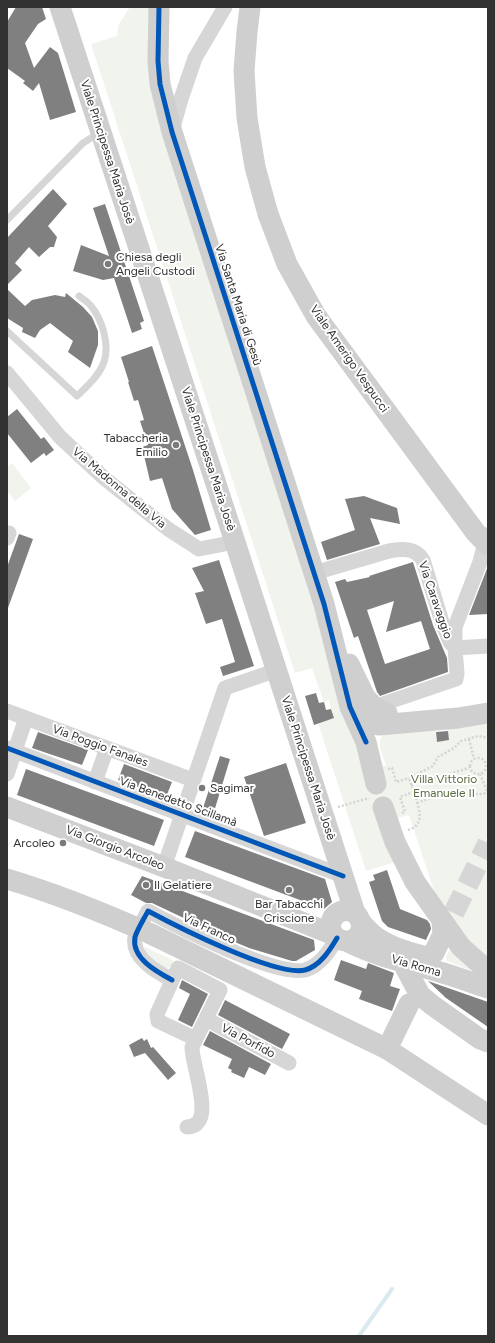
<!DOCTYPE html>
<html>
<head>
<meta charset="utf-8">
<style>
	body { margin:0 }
	#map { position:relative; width:495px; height:1343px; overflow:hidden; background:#fff; font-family:Figtree,sans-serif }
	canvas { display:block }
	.frame { position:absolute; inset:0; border:8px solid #323232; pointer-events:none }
</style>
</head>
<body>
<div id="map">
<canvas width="495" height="1343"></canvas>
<div class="frame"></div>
</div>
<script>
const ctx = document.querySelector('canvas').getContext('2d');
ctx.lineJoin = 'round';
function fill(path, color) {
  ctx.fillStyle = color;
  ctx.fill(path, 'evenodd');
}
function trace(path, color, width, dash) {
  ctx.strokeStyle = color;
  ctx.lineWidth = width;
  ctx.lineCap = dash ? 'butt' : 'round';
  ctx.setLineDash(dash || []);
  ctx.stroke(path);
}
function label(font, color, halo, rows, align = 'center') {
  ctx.font = font + ' Figtree,sans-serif';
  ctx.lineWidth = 4;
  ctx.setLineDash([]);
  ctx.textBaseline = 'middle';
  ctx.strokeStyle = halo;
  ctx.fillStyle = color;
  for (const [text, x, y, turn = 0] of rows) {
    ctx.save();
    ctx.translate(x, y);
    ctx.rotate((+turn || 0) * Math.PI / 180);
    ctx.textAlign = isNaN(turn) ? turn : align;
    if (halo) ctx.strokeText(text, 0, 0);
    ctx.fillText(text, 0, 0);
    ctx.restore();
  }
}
fill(new Path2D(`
	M 130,7 L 150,7 L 151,40 L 381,767 L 386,765 C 382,754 376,744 383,734 L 435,728 L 437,742 L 449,740 L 447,726 L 488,723 L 488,963 L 483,960 L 438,903 L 409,815 L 396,818 L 398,861 L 366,871 L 318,723 L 334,718 L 329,700 L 324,702 L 312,668 L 295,673 L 91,44 L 117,36 L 119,24 Z
	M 12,463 L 31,488 L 15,501 L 7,491 L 7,467 Z
	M 144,947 L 173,960 L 172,966 L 164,970 L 144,951 Z
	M 450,949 L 477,973 L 447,961 L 446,956 Z`), '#f1f3ed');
trace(new Path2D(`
	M 359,1336 L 392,1289`), '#dbeaf0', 4);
fill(new Path2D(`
	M 16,7 L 42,7 L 46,19 L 38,24 L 25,43 L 34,68 L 50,47 L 58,53 L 76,112 L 50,120 L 39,83 L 33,91 L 23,83 L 25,81 L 7,68 L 7,22 Z
	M 53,189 L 67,204 L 48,226 L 57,237 L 54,247 L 50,247 L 39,257 L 29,247 L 15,263 L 22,270 L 7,285 L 7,238 Z
	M 105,204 L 144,321 L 140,323 L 142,329 L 132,333 L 114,278 L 103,280 L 73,271 L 81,245 L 109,256 L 93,208 Z
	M 7,289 L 25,306 L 32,300 L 55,295 L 65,297 L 66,293 L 83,307 L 92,317 L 98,331 L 98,345 L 90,368 L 68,352 L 73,341 L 50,323 L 40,330 L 35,338 L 22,332 L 23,328 L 7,318 Z
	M 152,346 L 193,470 L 211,530 L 195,535 L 172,509 L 162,478 L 150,481 L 142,447 L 148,445 L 140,421 L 144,420 L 138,400 L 134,401 L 128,382 L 129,382 L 121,357 Z
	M 17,409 L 41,439 L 44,437 L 54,450 L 46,456 L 44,453 L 31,463 L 7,433 L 7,417 Z
	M 364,496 L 397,508 L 400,524 L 370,518 L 380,544 L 327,560 L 321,542 L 355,530 L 345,499 Z
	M 19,534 L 33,539 L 8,608 L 7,608 L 7,567 Z
	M 219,560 L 254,666 L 223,676 L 220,667 L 235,662 L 222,619 L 206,624 L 195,593 L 204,591 L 192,568 Z
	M 413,562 L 433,625 L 447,658 L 448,672 L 380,696 L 377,692 L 358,636 L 354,638 L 335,582 L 345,579 L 347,582 L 370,577 L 369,576 ZM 394,601 L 386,632 L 421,621 L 430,649 L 385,664 L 367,610 Z
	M 488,566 L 488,614 L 469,615 Z
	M 316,693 L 319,703 L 324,702 L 326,710 L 331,709 L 334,718 L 314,725 L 305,696 Z
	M 448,731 L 449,740 L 437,742 L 436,732 Z
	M 38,732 L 88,750 L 82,765 L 32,748 Z
	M 220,756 L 230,759 L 213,815 L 202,811 Z
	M 286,763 L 306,823 L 264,836 L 244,777 Z
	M 124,764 L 172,782 L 166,797 L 118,780 Z
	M 26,769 L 164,820 L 154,846 L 17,795 Z
	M 195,831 L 325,879 L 332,902 L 324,909 L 185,857 Z
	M 387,870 L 400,909 L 427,920 L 430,924 L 431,929 L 426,940 L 388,927 L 382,921 L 369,882 L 375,880 L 373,875 Z
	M 142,876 L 314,940 L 315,950 L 296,961 L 292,961 L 249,948 L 230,940 L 152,903 L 146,903 L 131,895 Z
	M 341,960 L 366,969 L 368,963 L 394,973 L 390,986 L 400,989 L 392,1011 L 359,999 L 362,991 L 334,980 Z
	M 182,980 L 208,994 L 192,1027 L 178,1020 L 190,994 L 179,988 Z
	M 428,981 L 488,1002 L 488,1027 L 446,998 Z
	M 225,1000 L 290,1034 L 282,1049 L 218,1015 Z
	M 210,1031 L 271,1064 L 265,1075 L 249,1067 L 244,1078 L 231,1072 L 232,1070 L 228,1068 L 232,1059 L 203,1045 Z
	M 142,1038 L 144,1041 L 147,1039 L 151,1048 L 153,1047 L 176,1073 L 168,1080 L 145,1053 L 134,1057 L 129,1045 Z`), '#808080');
trace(new Path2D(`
	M 440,941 L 488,843`), '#d6d6d6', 21, [21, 10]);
trace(new Path2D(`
	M 469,739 L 474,759
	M470 766a8 8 0 1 1 16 0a8 8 0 1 1-16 0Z
	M 388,769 L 392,768 L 396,782 L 409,778
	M 480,774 L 488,793
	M 411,785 L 469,768
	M 417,803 L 439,795 L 481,794 L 488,793
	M 338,807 L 369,798
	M 402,813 L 405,812 L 400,797 L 413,792
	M 408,830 C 412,829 416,827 418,823 C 424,815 412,788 409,778 L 433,766 L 438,757 L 454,748 L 461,741 L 478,736 L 488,738`), '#d4d4d4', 2.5, [2, 2]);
trace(new Path2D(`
	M 7,220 L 83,143 L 99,133
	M 7,331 L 77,396 C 87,386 99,376 104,362 C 110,345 102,319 91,306 C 88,302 83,299 79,296`), '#d6d6d6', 7);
trace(new Path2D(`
	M 172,131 L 181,99 L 195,58 L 225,7
	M 7,373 L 60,437 L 104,478 L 168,529 L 199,549 L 235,542
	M 7,538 L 9,533
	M 314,573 L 389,551 C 402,549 415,547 423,560 L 442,622 L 450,642 L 455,648 L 488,646
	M 374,707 L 456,679 L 457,673 L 455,648 L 455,627 L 480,562 L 487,535
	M 7,711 L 193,780
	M 7,748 L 343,876
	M 7,774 L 26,718
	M 95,782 L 107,748
	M 164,867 L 225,688 L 277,670
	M 178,968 L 220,990 L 192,1047 C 191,1064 218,1127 187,1127
	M 176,972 L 157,1014 L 158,1021 L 196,1039
	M 172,980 C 157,972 131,958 135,937 C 138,928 144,919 148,911 C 176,926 276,977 305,970 C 320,966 330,950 337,938
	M 206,1019 L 289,1063`), '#d6d6d6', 15);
trace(new Path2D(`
	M 60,7 L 235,542 L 355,913
	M 159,7 L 158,61 L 160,84 L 172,132 L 324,604 L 350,707 L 366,742 L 376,784
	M 349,664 L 365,697 L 374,707 L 387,713
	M 352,709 C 360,717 367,724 379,725 L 458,718 L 488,713
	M 7,807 L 164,867 L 334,935
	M 383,807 L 395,842 L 415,882 L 461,947 L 488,971
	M 362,923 C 361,951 326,943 331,922 C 334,912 345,908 353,912 C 359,915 359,919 362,924 C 365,927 368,930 371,933 C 385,946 408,952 427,957 L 434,953 L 443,934 L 442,921
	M 151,934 L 387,1049 L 488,1115
	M 346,941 C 373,955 403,962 433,970 C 451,975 470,982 488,988
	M 403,963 L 420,995 L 432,1005 L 480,1039 L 488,1042
	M 387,1049 L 409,1004`), '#cfcfcf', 21);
trace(new Path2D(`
	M 250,7 L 247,32 L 244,71 L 247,118 L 255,167 L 268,214 L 287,264 L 316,316 L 476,533 L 488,545
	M 7,879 C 57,894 104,913 151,934`), '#cfcfcf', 21);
trace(new Path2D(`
	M 159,7 L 158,61 L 160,84 L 172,132 L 324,604 L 350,707 L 366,742
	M 7,748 L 343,876
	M 172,980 C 157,972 131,958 135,937 C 138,928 144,919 148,911 C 176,926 276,977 305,970 C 320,966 330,950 337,938`), '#0057b8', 5);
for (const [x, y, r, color] of [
	[108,264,4,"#7a7a7a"],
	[176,445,4,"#7a7a7a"],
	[202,788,4,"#7a7a7a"],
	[63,843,4,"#7a7a7a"],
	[146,885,4,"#7a7a7a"],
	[289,890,4,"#7a7a7a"]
]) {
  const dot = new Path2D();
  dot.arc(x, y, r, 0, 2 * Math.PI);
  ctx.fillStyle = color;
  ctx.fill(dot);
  trace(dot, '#fff', 1.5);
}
label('12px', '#323232', '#fff', [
	["Viale Principessa Maria Josè",107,152,72],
	["Via Santa Maria di Gesù",238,305,72],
	["Viale Amerigo Vespucci",349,359,55],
	["Viale Principessa Maria Josè",208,459,72],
	["Via Madonna della Via",119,488,40],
	["Via Caravaggio",435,600,71],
	["Via Poggio Fanales",100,746,20],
	["Viale Principessa Maria Josè",308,768,72],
	["Via Benedetto Scillamà",178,802,20],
	["Via Giorgio Arcoleo",115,848,21],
	["Via Franco",209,929,25],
	["Via Roma",416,966,16],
	["Via Porfido",248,1041,28]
]);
label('12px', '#323232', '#fff', [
	["Chiesa degli",116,257],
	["Angeli Custodi",116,271],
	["Tabaccheria",168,438,"right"],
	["Emilio",168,452,"right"],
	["Sagimar",210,788],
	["Arcoleo",55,843,"right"],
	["Il Gelatiere",154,885],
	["Bar Tabacchi",289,904,"center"],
	["Criscione",289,918,"center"]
], 'left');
label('12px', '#596c40', '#fff', [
	["Villa Vittorio",444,779],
	["Emanuele II",444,793]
]);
</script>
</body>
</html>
